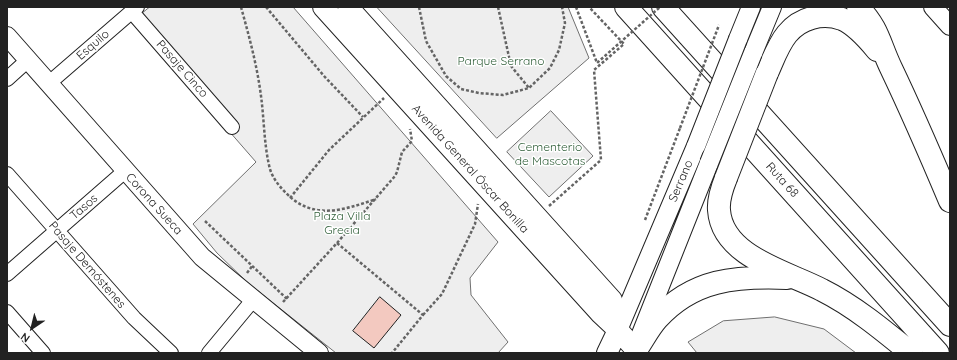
<!DOCTYPE html>
<html>
<head>
<meta charset="utf-8">
<style>
	body { margin:0 }
	#map { position:relative; width:957px; height:360px; overflow:hidden; background:#fff; font-family:Quicksand,sans-serif }
	canvas { display:block }
	.frame { position:absolute; inset:0; border:8px solid #222; pointer-events:none }
	.north { position:absolute; left:12px; top:308px; width:40px; height:40px; -webkit-text-stroke:3px #fff; paint-order:stroke; rotate:215deg; font-size:11px; font-weight:700; line-height:16px; text-align:center; color:#222 }
	.north::after { content:''; display:block; margin:auto; width:14px; height:18px; background:#222; clip-path:polygon(50% 0,100% 100%,50% 72%,0 100%) }
</style>
</head>
<body>
<div id="map">
<canvas width="957" height="360"></canvas>
<div class="frame"></div>
<div class="north">N</div>
</div>
<script>
const ctx = document.querySelector('canvas').getContext('2d');
ctx.lineJoin = 'round';
function fill(path, color) {
  ctx.fillStyle = color;
  ctx.fill(path, 'evenodd');
}
function trace(path, color, width, dash) {
  ctx.strokeStyle = color;
  ctx.lineWidth = width;
  ctx.lineCap = dash ? 'butt' : 'round';
  ctx.setLineDash(dash || []);
  ctx.stroke(path);
}
function label(font, color, halo, rows, align = 'center') {
  ctx.font = font + ' Quicksand,sans-serif';
  ctx.lineWidth = 3;
  ctx.setLineDash([]);
  ctx.textBaseline = 'middle';
  ctx.strokeStyle = halo;
  ctx.fillStyle = color;
  for (const [text, x, y, turn = 0] of rows) {
    ctx.save();
    ctx.translate(x, y);
    ctx.rotate((+turn || 0) * Math.PI / 180);
    ctx.textAlign = isNaN(turn) ? turn : align;
    if (halo) ctx.strokeText(text, 0, 0);
    ctx.fillText(text, 0, 0);
    ctx.restore();
  }
}
const green = new Path2D(`
	M 150,7 L 293,7 L 498,242 L 470,278 L 471,295 L 508,342 L 498,353 L 336,353 L 248,283 L 217,253 L 193,224 L 256,162 L 133,21 Z
	M 377,7 L 568,7 L 589,58 L 497,138 Z
	M 551,111 L 593,156 L 549,197 L 507,152 Z
	M 775,317 L 824,329 L 856,353 L 697,353 L 688,342 L 723,321 Z`);
fill(green, '#eee');
trace(green, '#6f6f6f', 1);
const building = new Path2D(`
	M 380,297 L 401,315 L 374,348 L 353,331 Z`);
fill(building, '#f3c9c0');
trace(building, '#222', 1);
const minor = new Path2D(`
	M 132,12 L 232,127
	M 7,79 L 28,60
	M 48,84 L 137,7
	M 7,174 L 134,318 L 171,353
	M 7,274 L 125,171
	M 7,312 L 43,353
	M 209,353 L 253,300`);
const tertiary = new Path2D(`
	M 933,7 L 950,26
	M 7,36 L 202,257 L 319,353
	M 738,39 L 751,7
	M 753,53 L 772,7
	M 618,330 L 696,146
	M 641,334 L 709,163`);
const secondary = new Path2D(`
	M 323,7 L 601,314 L 618,330 L 636,350 L 635,353
	M 348,7 L 612,300 L 618,330
	M 607,353 L 618,330`);
const motorway = new Path2D(`
	M 626,7 L 938,353
	M 663,7 L 950,325
	M 858,7 C 879,29 879,43 891,68 C 912,112 931,156 950,201
	M 767,73 C 773,60 778,45 787,34 C 800,18 822,12 842,19 C 856,25 868,39 877,50
	M 726,178 C 722,188 718,199 719,210 C 722,257 788,272 822,290 C 854,306 883,330 911,353
	M 636,350 C 643,340 649,328 657,319 C 693,279 736,276 787,278`);
trace(minor, '#222', 16);
trace(tertiary, '#222', 20);
trace(secondary, '#222', 22);
trace(motorway, '#222', 24);
trace(new Path2D(`
	M 241,7 C 249,36 257,65 261,96 C 264,118 264,143 269,165 C 271,176 278,185 286,193 C 313,221 344,210 376,199
	M 266,7 L 324,76 L 363,117
	M 419,7 L 426,41 L 446,76 L 461,89 L 479,93 L 503,95 L 529,88 L 550,68 L 559,50 L 565,23 L 562,7
	M 498,7 L 511,66 L 529,88
	M 290,198 L 329,150 L 384,98
	M 549,206 L 601,160 L 594,70 L 624,44 L 589,7
	M 645,220 L 680,128
	M 205,221 L 287,299
	M 337,243 L 423,315 L 392,353
	M 247,273 L 253,265
	M 283,302 L 337,243 L 395,176 L 397,172 L 402,152 L 412,141 L 410,129
	M 423,315 L 442,294 L 475,224 L 478,204`), '#646464', 2.5, [3, 2]);
trace(minor, '#fff', 14);
trace(tertiary, '#fff', 18);
trace(secondary, '#fff', 20);
trace(motorway, '#fff', 22);
const tertiaryBridge = new Path2D(`
	M 696,146 L 738,39
	M 709,163 L 753,53`);
const motorwayBridge = new Path2D(`
	M 726,178 L 767,73`);
trace(tertiaryBridge, '#222', 20, []);
trace(motorwayBridge, '#222', 24, []);
trace(new Path2D(`
	M 576,7 L 597,63 L 660,7
	M 680,128 L 719,25`), '#646464', 2.5, [3, 2]);
trace(tertiaryBridge, '#fff', 18);
trace(motorwayBridge, '#fff', 22);
label('12px', '#222', '#fff', [
	["Esquilo",93,45,-41],
	["Pasaje Cinco",182,69,49],
	["Avenida General Óscar Bonilla",470,169,48],
	["Ruta 68",782,180,48],
	["Serrano",681,181,-67],
	["Corona Sueca",154,204,48],
	["Tasos",84,207,-41],
	["Pasaje Demóstenes",87,265,49]
]);
label('12px', '#2f5e38', '#fff', [
	["Parque Serrano",501,61],
	["Cementerio",550,147],
	["de Mascotas",550,161],
	["Plaza Villa",342,216],
	["Grecia",342,230]
]);
</script>
</body>
</html>
